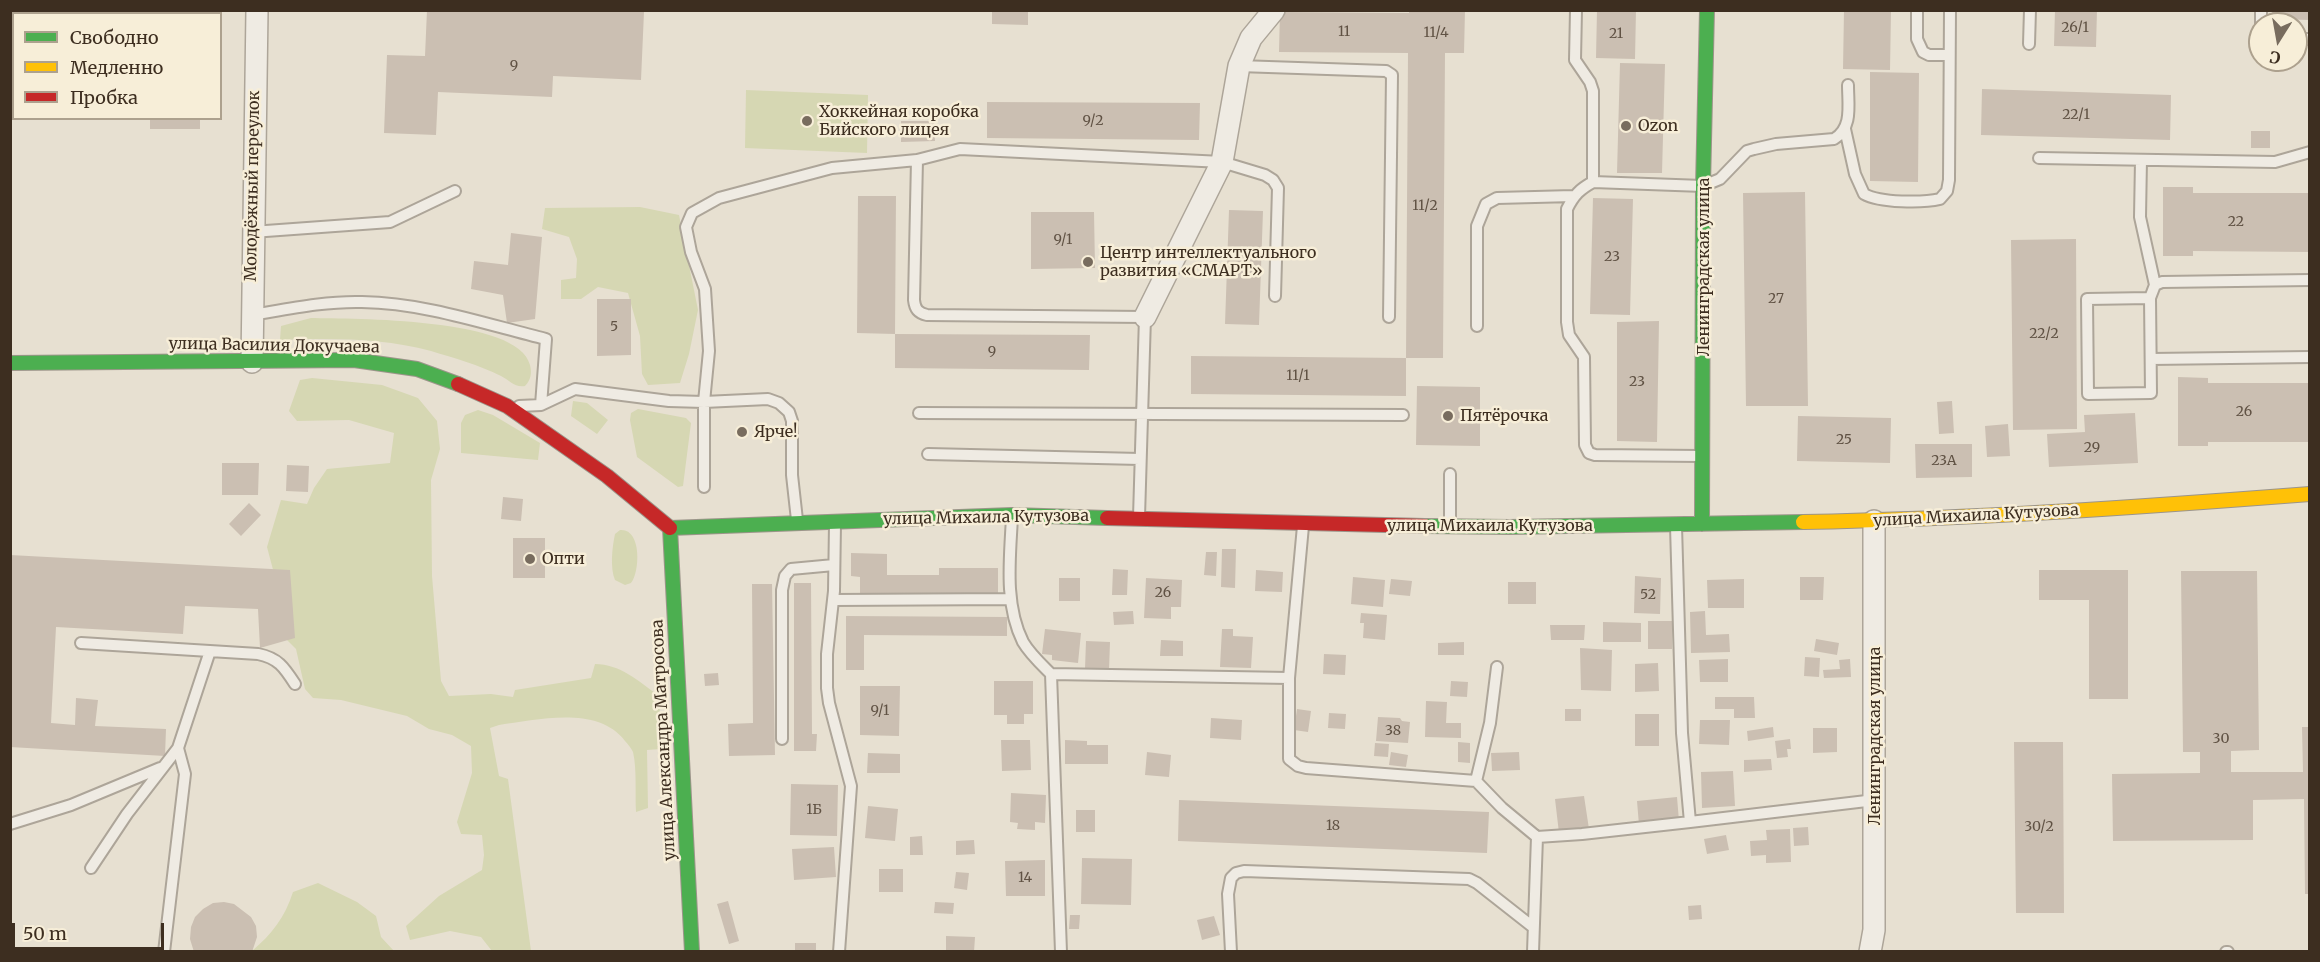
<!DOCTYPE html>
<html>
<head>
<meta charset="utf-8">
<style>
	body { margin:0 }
	#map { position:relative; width:2320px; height:962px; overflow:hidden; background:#e7e0d1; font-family:Merriweather,serif }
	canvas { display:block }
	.frame { position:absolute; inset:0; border:12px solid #3d2e20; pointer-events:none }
	.legend { position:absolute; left:12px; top:12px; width:210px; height:108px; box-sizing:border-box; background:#f7eed8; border:2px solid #ada18e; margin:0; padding:8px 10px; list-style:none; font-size:18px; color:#3d2e20 }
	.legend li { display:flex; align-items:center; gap:12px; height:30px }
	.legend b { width:30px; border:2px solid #ada18e }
	.north { position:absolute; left:2248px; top:12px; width:60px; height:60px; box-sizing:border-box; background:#f7eed8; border:2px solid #ada18e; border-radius:50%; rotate:191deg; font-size:16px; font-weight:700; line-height:24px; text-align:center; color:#3d2e20 }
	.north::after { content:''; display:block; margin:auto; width:21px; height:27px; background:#786c5e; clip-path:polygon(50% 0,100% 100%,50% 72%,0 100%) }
	.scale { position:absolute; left:12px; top:923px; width:152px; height:27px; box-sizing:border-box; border:3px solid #3d2e20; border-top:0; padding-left:8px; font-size:18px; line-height:21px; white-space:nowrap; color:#3d2e20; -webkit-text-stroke:4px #f7eed8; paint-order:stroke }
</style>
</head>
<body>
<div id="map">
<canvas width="2320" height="962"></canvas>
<div class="frame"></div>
<ul class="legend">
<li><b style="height:8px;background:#4caf50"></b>Свободно</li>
<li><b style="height:8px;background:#ffc107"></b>Медленно</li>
<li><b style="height:8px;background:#c62828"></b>Пробка</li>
</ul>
<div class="north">С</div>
<div class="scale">50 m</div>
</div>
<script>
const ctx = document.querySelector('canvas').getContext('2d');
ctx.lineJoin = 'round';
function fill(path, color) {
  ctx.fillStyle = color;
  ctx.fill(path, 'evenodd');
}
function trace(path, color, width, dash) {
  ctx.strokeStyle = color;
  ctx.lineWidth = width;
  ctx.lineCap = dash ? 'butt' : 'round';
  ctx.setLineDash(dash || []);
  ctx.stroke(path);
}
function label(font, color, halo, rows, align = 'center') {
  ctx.font = font + ' Merriweather,serif';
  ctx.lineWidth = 5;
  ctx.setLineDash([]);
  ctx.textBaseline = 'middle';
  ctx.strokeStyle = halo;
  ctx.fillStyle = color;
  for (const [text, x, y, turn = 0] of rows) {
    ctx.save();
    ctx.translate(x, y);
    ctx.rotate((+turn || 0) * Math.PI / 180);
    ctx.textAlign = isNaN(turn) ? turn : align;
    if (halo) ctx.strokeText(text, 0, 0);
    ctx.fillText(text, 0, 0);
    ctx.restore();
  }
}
fill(new Path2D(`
	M 746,90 L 868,95 L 867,153 L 745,148 Z
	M 640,207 L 679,215 L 698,310 L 689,354 L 680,383 L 648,385 L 642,374 L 640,336 L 628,293 L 598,287 L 581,299 L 561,299 L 561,280 L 576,278 L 577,259 L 569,237 L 542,229 L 545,208 Z
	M 311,318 C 352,319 519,317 530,365 C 532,373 531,380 525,386 C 515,388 509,380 501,376 C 479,365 454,358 431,351 C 383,338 330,338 280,340 L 281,326 Z
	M 312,378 L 382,385 L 418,398 L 437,421 L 440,449 L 431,480 L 432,576 L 441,681 L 449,696 L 491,694 L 513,697 L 515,690 L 591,678 L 595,664 C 620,664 638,681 658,695 L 661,721 L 661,749 L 647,750 L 648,808 L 636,812 C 635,794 637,769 633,752 C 631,748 628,744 625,741 C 598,705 537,720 499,725 L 490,728 L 499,776 L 508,779 L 531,951 L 492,951 L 481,937 L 450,931 L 410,940 L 406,926 L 439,896 L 482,870 L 484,855 L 482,835 L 461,834 L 457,822 L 472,773 L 471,746 L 452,735 L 429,729 L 407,716 L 341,700 L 313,698 L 305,689 L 296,649 L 280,633 L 280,596 L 267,547 L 281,500 L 307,504 L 314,488 L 327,469 L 390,463 L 394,433 L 349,420 L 297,421 L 289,411 L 300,380 Z
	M 573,401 L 587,403 L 608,420 L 597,434 L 571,416 Z
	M 638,409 L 686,418 L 691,423 L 683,486 L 678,487 L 637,457 L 630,420 L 631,413 Z
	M 478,410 L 493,415 L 540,443 L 538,460 L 461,453 L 461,423 L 465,415 Z
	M 620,530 C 642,528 640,572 631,583 L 625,585 L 615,580 C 610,568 612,548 615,534 Z
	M 318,883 L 357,902 L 376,916 L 381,937 L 394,951 L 252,951 C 272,934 285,917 293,892 Z`), '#d6d7b3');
fill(new Path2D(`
	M 427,10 L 644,12 L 641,80 L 553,76 L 552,97 L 438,92 L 436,135 L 384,133 L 387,55 L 425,56 Z
	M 992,10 L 1028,10 L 1028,25 L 992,24 Z
	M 1409,10 L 1465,10 L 1464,53 L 1445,53 L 1443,358 L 1406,358 L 1408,53 L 1279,52 L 1280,12 L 1409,13 Z
	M 1597,10 L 1636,10 L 1635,59 L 1596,58 Z
	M 1844,10 L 1891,10 L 1890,70 L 1843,69 Z
	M 2055,10 L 2097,10 L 2096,47 L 2054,46 Z
	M 2272,10 L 2310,10 L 2310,20 L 2272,19 Z
	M 1620,63 L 1665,64 L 1662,173 L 1617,173 Z
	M 1870,72 L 1919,73 L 1918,182 L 1870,181 Z
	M 1982,89 L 2171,95 L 2170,140 L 1981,135 Z
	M 987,102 L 1200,103 L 1199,140 L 987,138 Z
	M 150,118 L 200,118 L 200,129 L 150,129 Z
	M 901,121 L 934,121 L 935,141 L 901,142 Z
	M 2251,131 L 2270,131 L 2270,148 L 2251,148 Z
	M 2163,187 L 2193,187 L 2193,193 L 2310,193 L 2310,252 L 2193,251 L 2193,256 L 2163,256 Z
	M 1805,192 L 1808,406 L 1746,406 L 1743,193 Z
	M 858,196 L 896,196 L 895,334 L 1090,335 L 1089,370 L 895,368 L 895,334 L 857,333 Z
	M 1593,198 L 1633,199 L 1630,315 L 1590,314 Z
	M 1229,210 L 1263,211 L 1259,325 L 1225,324 Z
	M 1031,212 L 1094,212 L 1095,268 L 1031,269 Z
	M 511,233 L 542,237 L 535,319 L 507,323 L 503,295 L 471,289 L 474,261 L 508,265 Z
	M 2076,239 L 2077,429 L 2013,430 L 2011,240 Z
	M 597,299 L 631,299 L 631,355 L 597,356 Z
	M 1659,321 L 1657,442 L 1617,441 L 1617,322 Z
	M 1191,356 L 1406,358 L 1406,396 L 1191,394 Z
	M 2178,377 L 2208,378 L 2208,383 L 2310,383 L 2310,442 L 2208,442 L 2208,446 L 2178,446 Z
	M 1417,386 L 1480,387 L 1480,446 L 1416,445 Z
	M 1952,401 L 1954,433 L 1939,434 L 1937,402 Z
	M 2135,413 L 2138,463 L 2049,467 L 2047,434 L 2085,432 L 2084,415 Z
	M 1798,416 L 1891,418 L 1890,463 L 1797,461 Z
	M 2008,424 L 2010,456 L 1987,457 L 1985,426 Z
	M 1915,444 L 1972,444 L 1972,477 L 1916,478 Z
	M 222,463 L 259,463 L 258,495 L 222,495 Z
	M 287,465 L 309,466 L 308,492 L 286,491 Z
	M 503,497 L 523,499 L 521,521 L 501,519 Z
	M 249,503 L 261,515 L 241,536 L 229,524 Z
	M 513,538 L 545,538 L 545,578 L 513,578 Z
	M 1222,549 L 1236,549 L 1235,588 L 1221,587 Z
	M 1206,552 L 1217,552 L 1216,576 L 1204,575 Z
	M 851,553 L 887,554 L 887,575 L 939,575 L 939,568 L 998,568 L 998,594 L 860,594 L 860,577 L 851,576 Z
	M 10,555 L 290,570 L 295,638 L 260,648 L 258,609 L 185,606 L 183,634 L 56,627 L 51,723 L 75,725 L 76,698 L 98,700 L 95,726 L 166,729 L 165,756 L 10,747 Z
	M 1113,569 L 1128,570 L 1127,595 L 1112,595 Z
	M 1256,570 L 1283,572 L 1282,592 L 1255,591 Z
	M 2039,570 L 2128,570 L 2128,699 L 2089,699 L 2089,600 L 2039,600 Z
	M 2181,571 L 2257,571 L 2259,750 L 2231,751 L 2231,772 L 2303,772 L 2302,727 L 2310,727 L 2310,894 L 2305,894 L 2304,799 L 2253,800 L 2253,840 L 2113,841 L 2112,774 L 2200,773 L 2200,752 L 2183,752 Z
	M 1635,576 L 1661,578 L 1660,614 L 1634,613 Z
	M 1353,577 L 1385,580 L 1383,607 L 1351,604 Z
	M 1800,577 L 1824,577 L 1823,600 L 1800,600 Z
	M 1059,578 L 1080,578 L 1080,601 L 1059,601 Z
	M 1146,578 L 1182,580 L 1181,607 L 1171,607 L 1171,619 L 1144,618 Z
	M 1391,579 L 1412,581 L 1410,596 L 1389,594 Z
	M 1744,579 L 1744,608 L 1708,608 L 1707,580 Z
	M 1508,582 L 1536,582 L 1536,604 L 1508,604 Z
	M 794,583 L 811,583 L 812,734 L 817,734 L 816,751 L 794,751 Z
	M 752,584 L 772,584 L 775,755 L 729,756 L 728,724 L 753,723 Z
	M 1133,611 L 1134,624 L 1114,625 L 1113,612 Z
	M 1705,611 L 1706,635 L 1729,634 L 1730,652 L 1691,653 L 1690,612 Z
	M 1361,613 L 1387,615 L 1385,640 L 1363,638 L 1364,623 L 1360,623 Z
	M 846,616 L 1007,617 L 1007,636 L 864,635 L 864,670 L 846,670 Z
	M 1648,621 L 1672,621 L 1672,649 L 1648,649 Z
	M 1603,622 L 1641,623 L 1641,642 L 1603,642 Z
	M 1550,625 L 1585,625 L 1584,640 L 1551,640 Z
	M 1045,629 L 1081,633 L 1078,663 L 1052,660 L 1052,655 L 1042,654 Z
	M 1222,629 L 1233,629 L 1233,636 L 1253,637 L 1251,668 L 1220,667 Z
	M 1816,639 L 1839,643 L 1837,655 L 1814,651 Z
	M 1161,640 L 1183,641 L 1183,656 L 1160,656 Z
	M 1086,641 L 1110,642 L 1109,670 L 1085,669 Z
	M 1464,642 L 1464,655 L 1438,655 L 1438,643 Z
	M 1580,648 L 1612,650 L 1611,691 L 1581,690 Z
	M 1324,654 L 1346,655 L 1345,675 L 1323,674 Z
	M 1805,657 L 1820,658 L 1819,677 L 1804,676 Z
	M 1728,659 L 1728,682 L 1700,682 L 1699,660 Z
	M 1850,659 L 1851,677 L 1824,678 L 1823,670 L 1840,669 L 1839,660 Z
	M 1658,663 L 1659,691 L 1635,692 L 1635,664 Z
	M 718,673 L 719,685 L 705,686 L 704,674 Z
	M 994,681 L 1033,681 L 1033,714 L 1024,714 L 1024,724 L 1007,724 L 1007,715 L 994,715 Z
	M 1451,681 L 1468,682 L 1467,697 L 1450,696 Z
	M 860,686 L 900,686 L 899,736 L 860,735 Z
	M 1715,697 L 1754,697 L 1755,718 L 1734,718 L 1734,709 L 1715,709 Z
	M 1426,701 L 1447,702 L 1446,723 L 1461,723 L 1461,738 L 1425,737 Z
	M 1297,709 L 1311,711 L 1308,732 L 1294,730 Z
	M 1565,709 L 1581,709 L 1581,721 L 1565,721 Z
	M 1329,713 L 1346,714 L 1345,729 L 1328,728 Z
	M 1635,714 L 1659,714 L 1659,746 L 1635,746 Z
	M 1378,717 L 1400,718 L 1402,721 L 1410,722 L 1408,743 L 1376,741 Z
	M 1211,718 L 1242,720 L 1241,740 L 1210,738 Z
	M 1700,720 L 1730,720 L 1729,745 L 1699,744 Z
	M 1773,727 L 1774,737 L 1748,741 L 1747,731 Z
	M 1813,728 L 1837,728 L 1837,752 L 1813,753 Z
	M 1790,739 L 1791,749 L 1787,749 L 1788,757 L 1777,758 L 1775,741 Z
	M 1001,740 L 1030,740 L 1031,770 L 1002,771 Z
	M 1065,740 L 1087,741 L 1087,745 L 1108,745 L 1108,764 L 1065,764 Z
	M 1458,742 L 1470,743 L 1470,763 L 1458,762 Z
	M 2014,742 L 2063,742 L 2064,913 L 2016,913 Z
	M 1375,743 L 1389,744 L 1388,757 L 1374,756 Z
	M 1147,752 L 1171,755 L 1169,777 L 1145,775 Z
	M 1391,752 L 1408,755 L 1406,767 L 1389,765 Z
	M 1519,752 L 1520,770 L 1492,771 L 1491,753 Z
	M 868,753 L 900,754 L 900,773 L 867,773 Z
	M 1771,759 L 1772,770 L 1744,772 L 1744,760 Z
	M 1733,771 L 1735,806 L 1702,808 L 1701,772 Z
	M 791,784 L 838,785 L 837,836 L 790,835 Z
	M 1011,793 L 1046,795 L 1045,823 L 1035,822 L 1035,830 L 1017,829 L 1018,823 L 1010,822 Z
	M 1584,796 L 1589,829 L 1559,833 L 1555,799 Z
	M 1677,797 L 1679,821 L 1639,825 L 1637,801 Z
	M 1179,800 L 1489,812 L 1487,853 L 1178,841 Z
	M 868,806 L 898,809 L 895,841 L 865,838 Z
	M 1076,810 L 1095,810 L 1095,832 L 1076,832 Z
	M 1808,827 L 1809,845 L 1794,846 L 1793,828 Z
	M 1790,829 L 1791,862 L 1766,863 L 1766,855 L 1751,856 L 1750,841 L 1767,840 L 1766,830 Z
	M 1726,835 L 1729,850 L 1707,854 L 1704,839 Z
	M 922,836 L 923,855 L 910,855 L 910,837 Z
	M 974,840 L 975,854 L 956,855 L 956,841 Z
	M 834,847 L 836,877 L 794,880 L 792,849 Z
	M 1082,858 L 1132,859 L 1131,905 L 1081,904 Z
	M 1045,860 L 1045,896 L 1006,896 L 1005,861 Z
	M 879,869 L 903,869 L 903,892 L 879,892 Z
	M 956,872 L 969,873 L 967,890 L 954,888 Z
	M 728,901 L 739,941 L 729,944 L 717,904 Z
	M 224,902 L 234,904 L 251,917 L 256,926 L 257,937 L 252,952 L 194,952 L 190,939 L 191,927 L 195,917 L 203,909 L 213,903 Z
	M 935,902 L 954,903 L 953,914 L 934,913 Z
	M 1701,905 L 1702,919 L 1689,920 L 1688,906 Z
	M 1070,915 L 1080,915 L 1079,929 L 1069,929 Z
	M 1214,916 L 1220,935 L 1202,940 L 1197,920 Z
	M 946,936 L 975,937 L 974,952 L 946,952 Z
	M 795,943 L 816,943 L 816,952 L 795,952 Z`), '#cbbfb2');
const lane = new Path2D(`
	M 1576,10 L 1575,60 L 1590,82 L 1593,91 L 1593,182
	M 1917,10 L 1917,39 L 1923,52 L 1929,55 L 1949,55
	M 75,14 L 75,10
	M 2261,24 L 2261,10
	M 2296,39 L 2310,39
	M 2029,44 L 2030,10
	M 1239,66 L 1386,71 L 1392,75 L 1389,317
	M 1845,129 L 1855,174 L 1864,194 C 1880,203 1923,203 1940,199 L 1947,191 L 1949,180 L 1950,10
	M 2039,158 L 2275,162 L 2310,152
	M 917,160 L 914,300 C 915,309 918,313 927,315 L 1145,317 L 1139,517
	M 2141,160 L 2140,217 L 2155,285
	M 252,232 L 390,222 L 455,191
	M 2150,298 L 2087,299 L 2088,394 L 2151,393 L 2150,298 L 2155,285 L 2162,282 L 2310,280
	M 252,315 C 288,309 325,301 362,302 C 425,303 485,324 546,339 L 541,405
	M 1477,326 L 1477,226 L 1486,204 L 1497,198 L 1573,196
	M 2151,359 L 2310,357
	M 519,406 L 541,405 L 575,389 L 669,401 L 704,402 L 709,351 L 705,289 L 691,252 L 686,227 L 692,213 L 719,198 L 832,168 L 917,160 L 960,149 L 1222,162 L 1265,175 L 1273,180 L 1278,188 L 1275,296
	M 919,413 L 1403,415
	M 928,454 L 1140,459
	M 1700,456 L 1595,455 L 1589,453 L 1585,445 L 1584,357 L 1569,335 L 1567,322 L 1567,209 C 1574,195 1580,189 1593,182 L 1703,186 L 1720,179 L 1747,151 L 1754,149 L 1776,144 L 1834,139 C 1853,128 1848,105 1848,85
	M 704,487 L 704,402 L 768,399 L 779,403 L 789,412 L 792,421 L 792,475 L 797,520
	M 1012,517 C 1010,558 1004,604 1023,642 C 1030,654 1041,664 1051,674 L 1061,952
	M 1450,523 L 1450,474
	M 835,524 L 834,591 L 827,654 L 827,688 L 829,703 L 851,786 L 839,952
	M 1303,526 L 1289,678 L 1289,759 L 1298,766 L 1306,768 L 1476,781 L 1502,808 L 1537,837
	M 1676,526 L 1682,733 L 1690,822 L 1875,800
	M 833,600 L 1011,599
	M 81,643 L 258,654 C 278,658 284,667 295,684
	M 1051,674 L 1289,678
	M 782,739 L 782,590 L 785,576 L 791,569 L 834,565
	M 1476,781 L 1490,723 L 1497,667
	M 10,824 L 71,805 L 160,768
	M 91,868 L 127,814 L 178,748 L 210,651
	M 164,952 L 185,774 L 178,748
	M 1231,952 L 1228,894 L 1231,878 L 1236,873 L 1244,871 L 1469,879 L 1477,883 L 1533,927
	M 1533,952 L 1537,837 L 1582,834 L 1690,822
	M 2226,952 L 2228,952`);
const street = new Path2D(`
	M 1145,317 L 1222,162 L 1239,66 L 1251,38 L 1274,10
	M 252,362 L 257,10
	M 1870,952 L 1874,930 L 1874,521`);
const fast = new Path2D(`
	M 10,363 L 354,360 L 417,369 L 458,384
	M 1702,524 L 1703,186 L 1707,10
	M 1425,526 L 1509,527 L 1803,522
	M 670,528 L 1012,515 L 1107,518
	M 670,528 L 692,952`);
const slow = new Path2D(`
	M 1803,522 C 1973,519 2141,507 2310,494`);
const jam = new Path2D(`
	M 458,384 L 507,406 L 607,476 L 670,528
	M 1107,518 L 1425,526`);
trace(lane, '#ada599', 14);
trace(street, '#ada599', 24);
trace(fast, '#9c958a', 16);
trace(slow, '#9c958a', 16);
trace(jam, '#9c958a', 16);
trace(lane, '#efebe3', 10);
trace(street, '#efebe3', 21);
trace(fast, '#4caf50', 14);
trace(slow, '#ffc107', 14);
trace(jam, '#c62828', 14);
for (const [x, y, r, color] of [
	[807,121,6,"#786c5e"],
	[1626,126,6,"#786c5e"],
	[1088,262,6,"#786c5e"],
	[1448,416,6,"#786c5e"],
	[742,432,6,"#786c5e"],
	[530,559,6,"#786c5e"]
]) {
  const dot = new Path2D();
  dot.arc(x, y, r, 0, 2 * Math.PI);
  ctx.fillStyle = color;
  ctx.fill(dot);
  trace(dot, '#f7eed8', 2);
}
label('14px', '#605244', null, [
	["26/1",2075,28],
	["11",1344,32],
	["11/4",1436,33],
	["21",1616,34],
	["9",514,66],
	["22/1",2076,115],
	["9/2",1093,121],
	["11/2",1425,206],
	["22",2236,222],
	["9/1",1063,240],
	["23",1612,257],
	["27",1776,299],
	["5",614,327],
	["22/2",2044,334],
	["9",992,352],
	["11/1",1298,376],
	["23",1637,382],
	["26",2244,412],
	["25",1844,440],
	["29",2092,448],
	["23А",1944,461],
	["26",1163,593],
	["52",1648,595],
	["9/1",880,711],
	["38",1393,731],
	["30",2221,739],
	["1Б",814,810],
	["18",1333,826],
	["30/2",2039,827],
	["14",1025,878]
]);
label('16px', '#3d2e20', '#f7eed8', [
	["Хоккейная коробка",819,112],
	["Бийского лицея",819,130],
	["Ozon",1638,126],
	["Центр интеллектуального",1100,253],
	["развития «СМАРТ»",1100,271],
	["Пятёрочка",1460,416],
	["Ярче!",754,432],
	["Опти",542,559]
], 'left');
label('16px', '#3d2e20', '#f7eed8', [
	["Молодёжный переулок",253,186,-89],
	["Ленинградская улица",1704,267,-90],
	["улица Василия Докучаева",274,346,1],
	["улица Михаила Кутузова",1976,516,-3],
	["улица Михаила Кутузова",986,518,-1],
	["улица Михаила Кутузова",1490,526],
	["Ленинградская улица",1875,736,-90],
	["улица Александра Матросова",664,740,-93]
]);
</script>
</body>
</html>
